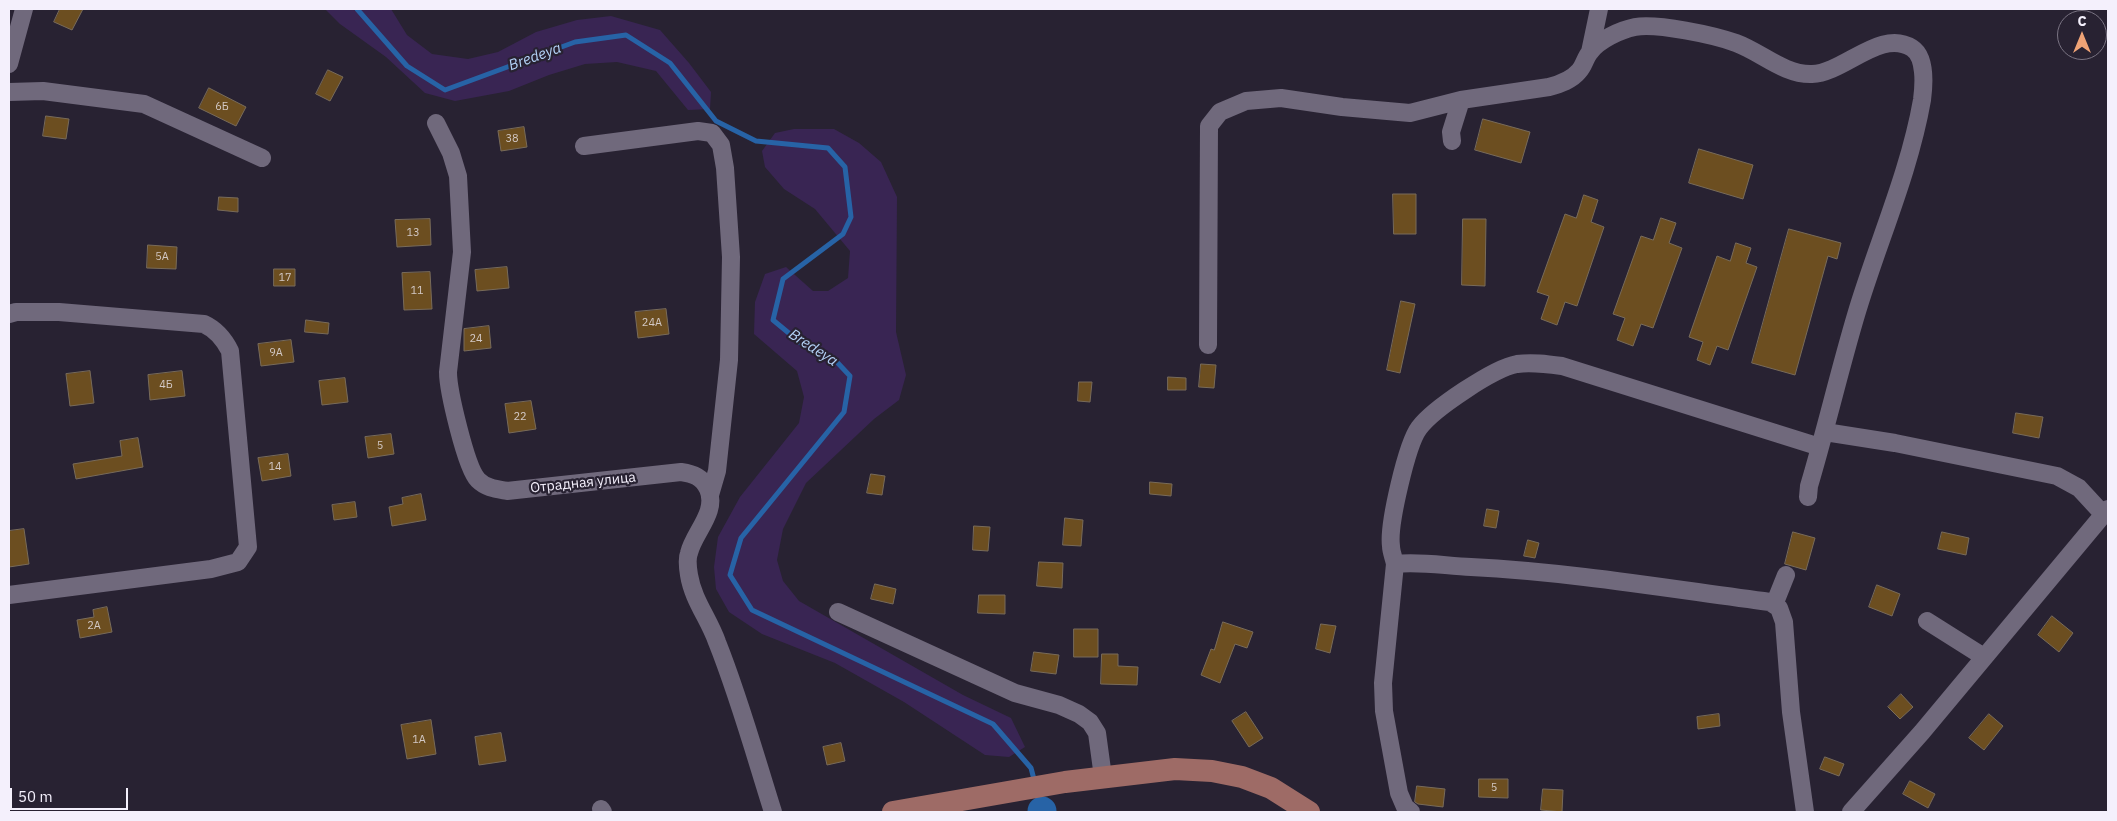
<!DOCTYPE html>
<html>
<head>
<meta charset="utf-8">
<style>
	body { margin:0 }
	#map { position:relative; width:2117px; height:821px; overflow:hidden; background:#282232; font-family:"IBM Plex Sans",sans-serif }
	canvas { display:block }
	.frame { position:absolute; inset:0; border:10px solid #f4f0fc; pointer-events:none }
	.north { position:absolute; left:2057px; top:10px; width:50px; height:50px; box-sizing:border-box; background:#282232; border:1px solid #7a7483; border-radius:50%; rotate:0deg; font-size:14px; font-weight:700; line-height:20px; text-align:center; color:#f4f0fc }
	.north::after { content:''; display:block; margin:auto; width:18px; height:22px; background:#efa376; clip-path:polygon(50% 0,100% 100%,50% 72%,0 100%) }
	.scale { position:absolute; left:10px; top:788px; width:118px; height:22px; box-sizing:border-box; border:2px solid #f4f0fc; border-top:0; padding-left:6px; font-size:15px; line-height:18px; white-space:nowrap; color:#f4f0fc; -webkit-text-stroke:4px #282232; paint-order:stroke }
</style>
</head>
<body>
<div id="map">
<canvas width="2117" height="821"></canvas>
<div class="frame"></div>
<div class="north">С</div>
<div class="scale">50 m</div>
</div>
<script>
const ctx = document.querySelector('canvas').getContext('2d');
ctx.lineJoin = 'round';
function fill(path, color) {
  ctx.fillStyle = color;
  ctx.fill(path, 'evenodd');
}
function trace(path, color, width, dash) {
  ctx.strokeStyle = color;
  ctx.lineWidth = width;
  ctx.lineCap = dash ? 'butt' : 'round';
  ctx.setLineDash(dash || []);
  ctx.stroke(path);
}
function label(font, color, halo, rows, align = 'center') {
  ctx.font = font + ' "IBM Plex Sans",sans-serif';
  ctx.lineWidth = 4.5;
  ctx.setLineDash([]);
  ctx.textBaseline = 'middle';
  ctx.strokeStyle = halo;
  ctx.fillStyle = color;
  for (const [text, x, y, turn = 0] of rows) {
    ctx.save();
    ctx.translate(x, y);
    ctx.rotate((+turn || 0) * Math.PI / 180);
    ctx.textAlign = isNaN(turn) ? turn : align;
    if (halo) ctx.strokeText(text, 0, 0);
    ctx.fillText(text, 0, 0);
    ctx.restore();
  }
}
fill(new Path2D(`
	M 325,9 L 391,9 L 407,35 L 432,54 L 468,59 L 498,52 L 536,32 L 577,20 L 611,16 L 660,30 L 689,63 L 711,92 L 710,109 L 688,110 L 656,71 L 617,62 L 585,64 L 549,75 L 509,91 L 455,101 L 425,93 L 386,57 L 340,24 Z
	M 794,129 L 834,129 L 859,143 L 881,162 L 897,197 L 896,332 L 906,375 L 899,400 L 874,419 L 806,483 L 783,529 L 777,560 L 783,581 L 799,601 L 963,695 L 1011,718 L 1025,747 L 1009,757 L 985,755 L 904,702 L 835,663 L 762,634 L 729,612 L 716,589 L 714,567 L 718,537 L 740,497 L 799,423 L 804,397 L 797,371 L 754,334 L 755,302 L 765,274 L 786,267 L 813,291 L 828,291 L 848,278 L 850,251 L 815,209 L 784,189 L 765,167 L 762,151 L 775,133 Z`), '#392553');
trace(new Path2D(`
	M 357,9 L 407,66 L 445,90 L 575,42 L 626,35 L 670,63 L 716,121 L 756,141 L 828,148 L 845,167 L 851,217 L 843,234 L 783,279 L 773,320 L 802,344 L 835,360 L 850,376 L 844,412 L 741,538 L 730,575 L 752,610 L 993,724 L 1031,768 L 1035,783
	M 1038,793 L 1042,811`), '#2763a6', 5);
trace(new Path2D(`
	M 1042,811 L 1042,812`), '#2763a6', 29);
const building = new Path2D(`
	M 60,9 L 83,9 L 72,30 L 54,22 Z
	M 328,70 L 343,77 L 330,101 L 316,94 Z
	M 209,88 L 246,107 L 236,126 L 199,108 Z
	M 46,116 L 69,119 L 66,139 L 43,136 Z
	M 1483,119 L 1530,132 L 1521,163 L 1475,150 Z
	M 524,127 L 527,147 L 501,151 L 498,131 Z
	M 1699,149 L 1753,165 L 1743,199 L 1689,183 Z
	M 1393,194 L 1416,194 L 1416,234 L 1394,234 Z
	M 1584,195 L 1598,200 L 1591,222 L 1604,227 L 1577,306 L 1565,302 L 1557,325 L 1541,319 L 1549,296 L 1537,292 L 1565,214 L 1576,218 Z
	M 219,197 L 238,198 L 238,212 L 218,210 Z
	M 1661,218 L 1676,223 L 1669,243 L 1682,248 L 1653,328 L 1641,324 L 1633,346 L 1617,340 L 1625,318 L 1613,314 L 1641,236 L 1653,240 Z
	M 430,219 L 431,245 L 397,247 L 395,220 Z
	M 1463,219 L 1486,219 L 1485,286 L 1462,285 Z
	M 1789,229 L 1841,243 L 1837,259 L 1828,256 L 1795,375 L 1752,363 Z
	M 1736,243 L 1751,248 L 1746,263 L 1757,267 L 1728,350 L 1717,346 L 1710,365 L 1697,360 L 1703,342 L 1689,337 L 1717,256 L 1730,261 Z
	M 148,245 L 177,247 L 176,269 L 147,268 Z
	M 507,267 L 509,288 L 477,291 L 475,270 Z
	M 274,269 L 295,269 L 295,286 L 274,286 Z
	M 430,272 L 432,309 L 404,310 L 402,273 Z
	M 1401,301 L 1415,304 L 1400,373 L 1387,370 Z
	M 666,309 L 669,334 L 638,338 L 635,312 Z
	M 306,320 L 329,323 L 328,334 L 305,332 Z
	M 489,326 L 491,348 L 464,351 L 464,329 Z
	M 291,340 L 294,362 L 261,366 L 258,344 Z
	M 1201,364 L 1216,365 L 1214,388 L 1199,387 Z
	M 90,371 L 94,403 L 70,406 L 66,374 Z
	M 182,371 L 185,396 L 150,400 L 148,375 Z
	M 1168,377 L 1186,378 L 1186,390 L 1168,390 Z
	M 345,378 L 348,402 L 322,405 L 319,381 Z
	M 1079,382 L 1092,382 L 1090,402 L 1078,401 Z
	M 531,401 L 536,429 L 509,433 L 505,404 Z
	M 2016,413 L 2043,417 L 2039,438 L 2013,433 Z
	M 391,434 L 394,454 L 368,458 L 365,437 Z
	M 138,438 L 143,467 L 76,479 L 73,464 L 122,456 L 120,441 Z
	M 288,454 L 291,476 L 262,481 L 258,458 Z
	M 871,474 L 885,476 L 882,495 L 867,493 Z
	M 1150,482 L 1172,484 L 1171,496 L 1150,494 Z
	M 421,494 L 426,520 L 392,526 L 389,507 L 403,504 L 402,498 Z
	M 355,502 L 357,517 L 334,520 L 332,505 Z
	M 1487,509 L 1499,511 L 1496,528 L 1484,526 Z
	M 1065,518 L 1083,520 L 1081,546 L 1063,545 Z
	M 974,526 L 990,527 L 988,551 L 973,550 Z
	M 24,529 L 29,564 L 9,567 L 9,531 Z
	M 1793,532 L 1815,538 L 1806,570 L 1785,564 Z
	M 1942,532 L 1969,538 L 1966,555 L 1938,549 Z
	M 1528,540 L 1539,543 L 1535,558 L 1524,556 Z
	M 1039,562 L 1063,563 L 1062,588 L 1037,586 Z
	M 875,584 L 896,589 L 893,604 L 871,599 Z
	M 1877,585 L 1900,594 L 1892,616 L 1869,607 Z
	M 979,595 L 1005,595 L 1005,614 L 978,613 Z
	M 107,607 L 112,632 L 80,638 L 77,620 L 94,617 L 93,610 Z
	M 2052,616 L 2073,633 L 2059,652 L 2038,635 Z
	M 1223,622 L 1253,632 L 1247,648 L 1235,644 L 1220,683 L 1201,675 L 1211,649 L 1214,650 Z
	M 1321,624 L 1336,626 L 1330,653 L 1316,649 Z
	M 1074,629 L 1098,629 L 1098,657 L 1074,657 Z
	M 1034,652 L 1059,655 L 1056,674 L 1031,671 Z
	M 1102,654 L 1118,654 L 1118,666 L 1138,667 L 1137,685 L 1101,684 Z
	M 1901,694 L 1913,707 L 1900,719 L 1888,707 Z
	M 1246,712 L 1263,738 L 1249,747 L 1232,721 Z
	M 1719,714 L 1720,726 L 1698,729 L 1697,717 Z
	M 1989,714 L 2003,726 L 1984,750 L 1969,738 Z
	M 431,720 L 436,754 L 407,759 L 401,725 Z
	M 501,733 L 506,761 L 479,765 L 475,737 Z
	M 841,743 L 845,761 L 827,765 L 823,747 Z
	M 1825,757 L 1844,764 L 1839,776 L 1820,769 Z
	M 1479,779 L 1508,779 L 1508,798 L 1479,797 Z
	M 1910,781 L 1935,794 L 1928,808 L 1903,794 Z
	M 1417,786 L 1445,789 L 1443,807 L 1418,804 L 1415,802 Z
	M 1543,789 L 1563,790 L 1562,812 L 1541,810 Z`);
fill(building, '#6c4e20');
trace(building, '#786b5a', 1);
trace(new Path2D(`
	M 1590,52 L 1599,9
	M 9,64 L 24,9
	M 9,92 L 43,91 L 144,104 L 262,158
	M 436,123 L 451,153 L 458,176 L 462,252 L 448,372 C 448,390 466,468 478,480 C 486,488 496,489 507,491 L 681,472 C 694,474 702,477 708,489 C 718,512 694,532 689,553 C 687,558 688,569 689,575 C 693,600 709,619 717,642 C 739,697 755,755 773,812
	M 1452,141 L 1451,132 L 1461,100
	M 584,146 L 698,131 L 712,133 L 721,145 L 725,168 L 731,257 L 729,360 L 717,471 L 710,495
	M 9,314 L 16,312 L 59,312 L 204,324 C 217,330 224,339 230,351 L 248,547 L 238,562 L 211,569 L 9,595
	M 1208,345 L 1209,126 L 1220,112 L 1246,101 L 1281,98 L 1342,107 L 1410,113 L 1461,100 L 1549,87 C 1560,84 1572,80 1579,71 C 1584,66 1585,58 1590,52 C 1599,40 1620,30 1635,27 C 1657,23 1714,35 1736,43 C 1761,52 1784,75 1812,74 C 1844,73 1881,28 1912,48 C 1926,57 1924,85 1922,100 C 1909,174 1877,244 1856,315 C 1839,372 1826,429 1809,486 L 1808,497
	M 1825,432 L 1895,443 L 2057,476 L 2079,488 L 2103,514
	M 1395,564 C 1419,561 1446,566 1471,567 C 1571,572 1671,589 1770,602 L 1779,608 L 1784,622 L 1791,712 L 1805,812
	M 1774,605 L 1786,575
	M 838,612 L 1015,693 L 1059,705 L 1079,714 L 1090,722 L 1097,733 L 1103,777
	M 1927,621 L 1984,657
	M 601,809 L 603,812
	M 1411,812 L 1405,807 L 1399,793 L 1384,711 L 1383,683 L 1395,564 C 1394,558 1391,552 1391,546 C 1388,525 1407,444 1419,428 C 1433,409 1494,368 1517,364 C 1532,362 1547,364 1562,366 L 1820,447
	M 1851,812 L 1922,732 L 2108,509`), '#70697c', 18);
trace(new Path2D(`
	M 893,812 L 1065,782 L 1175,769 L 1212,771 L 1242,777 L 1271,788 L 1309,812`), '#9e6b66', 22);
label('11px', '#d2c8c5', null, [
	["6Б",222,107],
	["38",512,139],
	["13",413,233],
	["5А",162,257],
	["17",285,278],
	["11",417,291],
	["24А",652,323],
	["24",476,339],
	["9А",276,353],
	["4Б",166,385],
	["22",520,417],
	["5",380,446],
	["14",275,467],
	["2А",94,626],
	["1А",419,740],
	["5",1494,788]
]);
label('14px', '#f4f0fc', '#282232', [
	["Отрадная улица",583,483,-6]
]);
label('italic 15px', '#b4d2f7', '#282232', [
	["Bredeya",535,57,-20],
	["Bredeya",813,348,33]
]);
</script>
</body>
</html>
